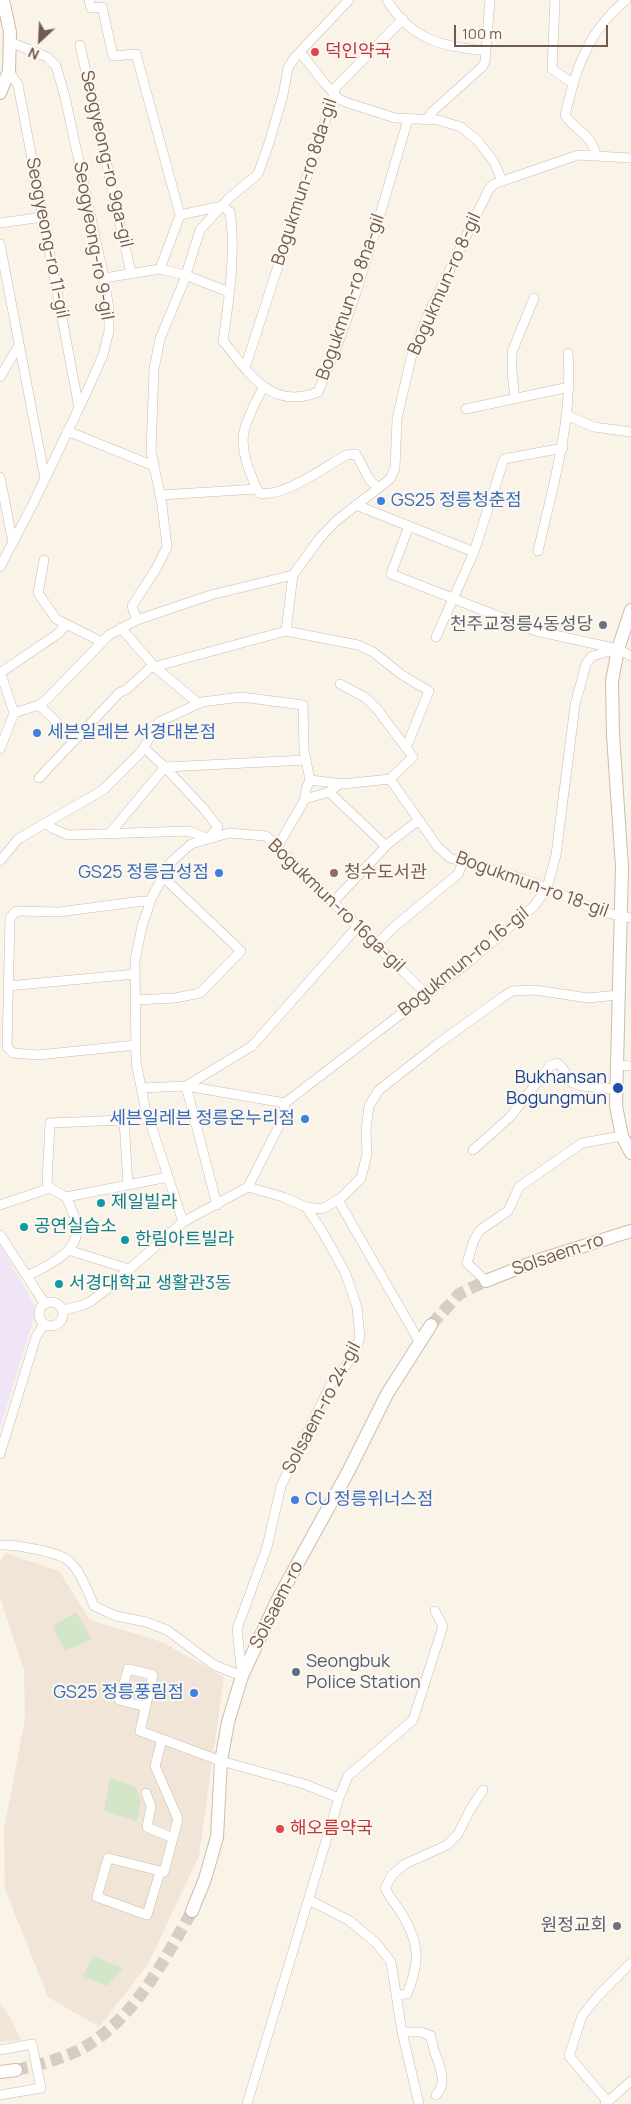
<!DOCTYPE html>
<html>
<head>
<meta charset="utf-8">
<style>
	body { margin:0 }
	#map { position:relative; width:631px; height:2104px; overflow:hidden; background:#faf3e8; font-family:Manrope,sans-serif }
	canvas { display:block }
	.north { position:absolute; left:15px; top:15px; width:50px; height:50px; -webkit-text-stroke:4px #fdf7ee; paint-order:stroke; rotate:205deg; font-size:14px; font-weight:700; line-height:20px; text-align:center; color:#715b4f }
	.north::after { content:''; display:block; margin:auto; width:18px; height:22px; background:#715b4f; clip-path:polygon(50% 0,100% 100%,50% 72%,0 100%) }
	.scale { position:absolute; left:454px; top:25px; width:154px; height:22px; box-sizing:border-box; border:2px solid #715b4f; border-top:0; padding-left:6px; font-size:15px; line-height:18px; white-space:nowrap; color:#715b4f; -webkit-text-stroke:4px #fdf7ee; paint-order:stroke }
</style>
</head>
<body>
<div id="map">
<canvas width="631" height="2104"></canvas>
<div class="north">N</div>
<div class="scale">100 m</div>
</div>
<script>
const ctx = document.querySelector('canvas').getContext('2d');
ctx.lineJoin = 'round';
function fill(path, color) {
  ctx.fillStyle = color;
  ctx.fill(path, 'evenodd');
}
function trace(path, color, width, dash) {
  ctx.strokeStyle = color;
  ctx.lineWidth = width;
  ctx.lineCap = dash ? 'butt' : 'round';
  ctx.setLineDash(dash || []);
  ctx.stroke(path);
}
function label(font, color, halo, rows, align = 'center') {
  ctx.font = font + ' Manrope,"Noto Sans KR",sans-serif';
  ctx.lineWidth = 4;
  ctx.setLineDash([]);
  ctx.textBaseline = 'middle';
  ctx.strokeStyle = halo;
  ctx.fillStyle = color;
  for (const [text, x, y, turn = 0] of rows) {
    ctx.save();
    ctx.translate(x, y);
    ctx.rotate((+turn || 0) * Math.PI / 180);
    ctx.textAlign = isNaN(turn) ? turn : align;
    if (halo) ctx.strokeText(text, 0, 0);
    ctx.fillText(text, 0, 0);
    ctx.restore();
  }
}
fill(new Path2D(`
	M 5,1553 L 59,1571 L 90,1620 L 162,1642 L 224,1677 L 199,1856 L 148,1964 L 99,2027 L 48,1997 L 5,1889 L 4,1829 L 25,1719 L 24,1670 L 0,1597 L 0,1562 Z
	M 0,2003 L 10,2017 L 21,2040 L 0,2042 Z`), '#f1e5d7');
fill(new Path2D(`
	M 0,1245 L 34,1304 L 35,1314 L 0,1428 Z`), '#f0e5f6');
fill(new Path2D(`
	M 76,1612 L 92,1639 L 65,1651 L 52,1626 Z
	M 110,1778 L 136,1787 L 141,1802 L 137,1821 L 104,1811 Z
	M 93,1956 L 123,1968 L 107,1986 L 83,1976 Z`), '#d4e6c8');
trace(new Path2D(`
	M 431,1325 L 459,1294 L 486,1281
	M 16,2070 C 42,2064 72,2057 94,2041 C 139,2010 166,1957 192,1911`), '#d8cdc2', 12, [12, 6]);
const street = new Path2D(`
	M 89,0 L 91,8 L 102,7 L 113,56 L 136,54 L 180,215 L 160,269
	M 387,0 C 412,41 442,46 486,51
	M 555,0 L 552,69 L 572,83
	M 80,45 L 131,273
	M 300,52 L 325,84 L 339,99 L 348,103 L 395,118 L 438,120 L 461,127 L 478,141 L 494,162 L 502,181
	M 9,71 L 18,85 L 79,408
	M 428,119 L 433,111 L 482,67 L 485,62 L 490,0
	M 596,156 C 592,133 576,132 565,115 C 576,69 587,32 626,0
	M 180,215 L 222,206 L 230,212 C 236,254 229,299 223,341 C 249,373 271,411 318,392 C 357,305 380,211 408,120
	M 0,223 L 43,217
	M 0,244 L 45,479
	M 104,278 L 160,269 L 185,275 L 229,292
	M 245,368 L 336,87 L 403,19
	M 0,377 L 19,345
	M 263,388 C 256,402 247,417 244,432 C 240,452 251,476 259,493 C 283,498 325,467 346,455 L 356,454 L 369,479 L 378,488
	M 515,399 L 512,372 L 512,352 L 534,298
	M 466,409 L 569,387
	M 566,415 L 594,427 L 631,432
	M 67,431 L 154,466
	M 0,477 L 13,543
	M 160,495 L 257,489
	M 356,505 L 474,552
	M 409,526 L 391,574 L 536,631 L 618,649 L 631,656
	M 538,551 C 553,486 573,420 568,353
	M 44,560 L 38,593 L 56,619 L 102,642
	M 0,567 L 33,504 L 87,391 L 103,355 L 109,331 L 109,309 L 104,278 L 65,97 L 56,66 L 47,57 L 10,42
	M 137,620 L 132,606 L 156,569 L 167,547 L 162,505 L 151,451 L 154,369 L 160,339 L 184,281 L 200,230 L 229,198 L 258,174 L 269,143 L 283,95 L 288,68 L 295,57 L 349,0
	M 121,628 L 155,667 L 199,704
	M 286,631 L 293,575
	M 436,637 L 474,552 L 504,459 L 563,448
	M 0,671 L 14,713 L 0,749
	M 0,673 L 59,633 L 65,625
	M 39,705 L 75,740
	M 14,713 L 39,705 L 46,700 L 109,635 L 137,620 L 211,595 L 293,575 L 319,539 L 336,521 L 390,479 L 395,468 L 397,419 L 411,358 L 427,317 L 489,189 L 494,184 L 578,155 L 631,158
	M 144,748 L 165,767 L 306,760
	M 39,778 L 119,693 L 127,689 L 150,668 L 286,631 L 358,645 L 373,652 L 402,675 L 429,691 L 406,748
	M 390,779 L 437,846 L 450,858 L 527,880 L 602,912 L 631,918
	M 310,780 L 343,784 L 390,779 L 413,757 L 377,709 L 366,698 L 340,684
	M 329,792 L 386,846
	M 47,823 L 52,828 L 68,835 L 189,831 L 208,839 L 218,827 L 203,808 L 165,767 L 110,833
	M 278,846 L 305,799 L 329,792 L 341,783
	M 0,861 L 18,839 L 103,790 L 141,752 L 159,722 L 202,702 L 241,697 L 303,705 L 304,750 L 310,780 L 306,789 L 305,799
	M 334,901 L 389,843 L 419,820
	M 377,944 L 394,927 L 458,874 L 463,862
	M 8,986 L 135,974
	M 136,1000 L 175,998 L 200,993 L 241,951 L 163,877
	M 136,1045 L 38,1055 L 13,1053 L 7,1047 L 10,918 L 16,911 L 59,912 L 143,901 L 150,902
	M 617,1065 L 631,1066
	M 141,1088 L 186,1086 L 285,1103 L 470,961 L 534,906 L 547,888 L 556,855 L 575,705 L 586,664 L 592,656 L 618,649
	M 124,1120 L 128,1185 L 66,1197 L 50,1188 L 47,1182 L 50,1123 L 148,1119
	M 473,1150 L 510,1117 L 550,1066 L 557,1063 C 567,1069 563,1074 570,1081 C 576,1088 607,1088 617,1089
	M 128,1185 L 168,1177
	M 338,1200 L 419,1341
	M 0,1205 L 50,1188
	M 217,1205 L 186,1086 L 252,1046 L 358,926
	M 306,1207 L 322,1209 L 341,1198 L 361,1178 L 367,1154 L 366,1130 L 369,1106 L 379,1090 L 439,1043 L 500,999 L 512,991 L 535,990 L 588,998 L 618,995
	M 183,1222 L 145,1107 L 136,1062 L 135,960 L 142,926 L 152,897 L 171,862 L 191,844 L 229,833 L 266,836 L 426,994
	M 0,1235 L 45,1304
	M 68,1250 L 129,1269
	M 27,1276 C 46,1266 79,1254 77,1226 C 76,1217 70,1206 66,1197
	M 486,1281 L 467,1263 L 474,1240 L 480,1230 L 508,1211 L 519,1187 L 582,1143 L 622,1136
	M39 1314a12 12 0 1 1 24 0a12 12 0 1 1-24 0Z
	M 63,1310 L 80,1306 L 90,1302 L 108,1288 L 183,1222 L 248,1187 L 282,1120 L 285,1103
	M 0,1454 L 36,1337 L 44,1324
	M 0,1545 C 14,1544 59,1552 69,1561 C 81,1572 88,1592 94,1606 L 116,1616 L 146,1622 L 167,1630 L 214,1665 L 242,1676 L 237,1629 L 267,1547 L 281,1486 L 331,1384 L 350,1360 L 360,1338 L 357,1307 L 345,1272 L 322,1231 L 306,1207 L 283,1197 L 248,1187
	M 146,1707 L 119,1700 L 128,1669 L 153,1675 L 140,1731 L 221,1761 L 304,1784 L 339,1798
	M 146,1793 L 151,1806 L 147,1827 L 173,1838
	M 160,1872 L 147,1915 L 97,1897 L 108,1858 L 164,1872 L 178,1819 L 155,1766 L 162,1739
	M 309,1900 L 350,1921 L 376,1943 L 391,1962 L 402,2032 L 419,2104
	M 396,1995 L 407,1994 C 420,1962 420,1944 402,1914 C 396,1905 390,1898 385,1888 L 392,1875 L 405,1864 L 447,1845 L 458,1834 L 470,1810 L 483,1790
	M 402,2032 L 421,2032 L 431,2036 C 432,2056 452,2079 436,2095
	M 0,2050 L 32,2044 L 41,2088 L 0,2095
	M 607,2101 L 569,2056 L 582,2016 L 598,1996 L 631,1963
	M 247,2104 L 339,1798 L 348,1776 L 413,1720 L 443,1626 L 435,1611
	M 605,2104 L 631,2081`);
const secondary = new Path2D(`
	M 0,93 L 9,71 L 10,32 L 3,0
	M 631,610 L 618,649 L 612,681 L 613,735 L 622,867 L 616,1106 L 622,1136 L 631,1153
	M 486,1281 L 536,1261 L 631,1231
	M 192,1911 L 205,1879 L 217,1837 L 221,1761 L 228,1722 L 242,1676 L 278,1599 L 348,1472 L 387,1394 L 431,1325
	M 0,2072 L 16,2070`);
trace(street, '#cbbbaf', 10);
trace(secondary, '#cdbcad', 14);
trace(street, '#fff', 9);
trace(secondary, '#fff', 12);
for (const [x, y, r, color] of [
	[315,52,5,"#e0444e"],
	[381,501,5,"#3f7fe0"],
	[603,625,5,"#6b7280"],
	[37,733,5,"#3f7fe0"],
	[219,873,5,"#3f7fe0"],
	[334,873,5,"#8d6e63"],
	[618,1088,6,"#1a4fb4"],
	[305,1119,5,"#3f7fe0"],
	[101,1203,5,"#0f9aa8"],
	[24,1227,5,"#0f9aa8"],
	[125,1240,5,"#0f9aa8"],
	[59,1284,5,"#0f9aa8"],
	[295,1500,5,"#3f7fe0"],
	[296,1672,5,"#5c6f8a"],
	[194,1693,5,"#3f7fe0"],
	[280,1829,5,"#e0444e"],
	[617,1926,5,"#6b7280"]
]) {
  const dot = new Path2D();
  dot.arc(x, y, r, 0, 2 * Math.PI);
  ctx.fillStyle = color;
  ctx.fill(dot);
  trace(dot, '#fdf7ee', 2);
}
label('18px', '#be3a42', '#fdf7ee', [
	["덕인약국",325,52],
	["해오름약국",290,1829]
], 'left');
label('18px', '#715b4f', '#fdf7ee', [
	["Seogyeong-ro 9ga-gil",106,159,77],
	["Bogukmun-ro 8da-gil",305,182,-72],
	["Seogyeong-ro 11-gil",47,238,79],
	["Seogyeong-ro 9-gil",93,241,80],
	["Bogukmun-ro 8-gil",445,284,-66],
	["Bogukmun-ro 8na-gil",351,297,-71],
	["Bogukmun-ro 18-gil",532,885,20],
	["Bogukmun-ro 16ga-gil",336,906,44],
	["Bogukmun-ro 16-gil",464,962,-39],
	["Solsaem-ro",558,1255,-19],
	["Solsaem-ro 24-gil",322,1408,-62],
	["Solsaem-ro",277,1605,-63]
]);
label('18px', '#366cbe', '#fdf7ee', [
	["GS25 정릉청춘점",391,501],
	["세븐일레븐 서경대본점",47,733],
	["GS25 정릉금성점",209,873,"right"],
	["세븐일레븐 정릉온누리점",295,1119,"right"],
	["CU 정릉위너스점",305,1500],
	["GS25 정릉풍림점",184,1693,"right"]
], 'left');
label('18px', '#5b616d', '#fdf7ee', [
	["천주교정릉4동성당",593,625],
	["원정교회",607,1926]
], 'right');
label('18px', '#785e54', '#fdf7ee', [
	["청수도서관",344,873]
], 'left');
label('18px', '#164399', '#fdf7ee', [
	["Bukhansan",607,1078],
	["Bogungmun",607,1099]
], 'right');
label('18px', '#0d838f', '#fdf7ee', [
	["제일빌라",111,1203],
	["공연실습소",34,1227],
	["한림아트빌라",135,1240],
	["서경대학교 생활관3동",69,1284]
], 'left');
label('18px', '#4e5e75', '#fdf7ee', [
	["Seongbuk",306,1662],
	["Police Station",306,1683]
], 'left');
</script>
</body>
</html>
